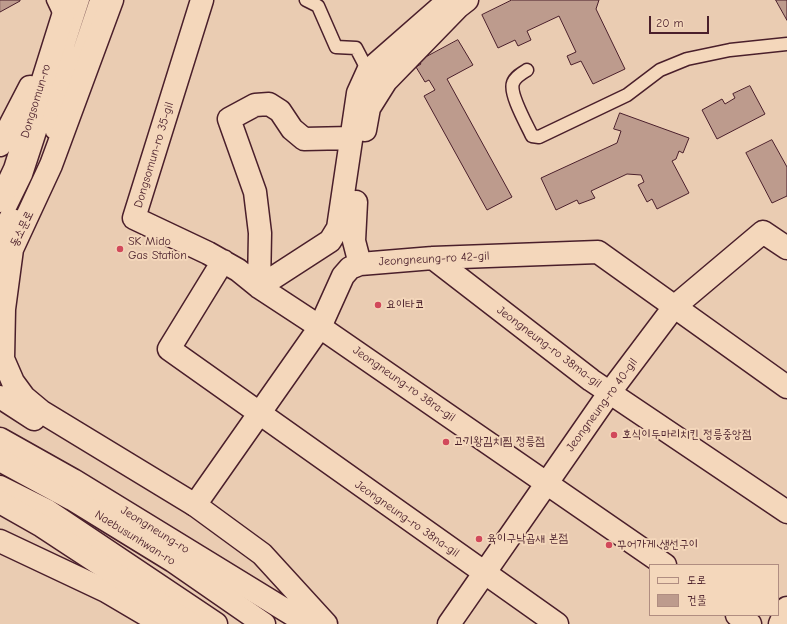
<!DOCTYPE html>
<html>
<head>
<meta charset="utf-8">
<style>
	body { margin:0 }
	#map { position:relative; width:787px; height:624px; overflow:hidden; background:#eaccb2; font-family:"Comic Neue","Poor Story",sans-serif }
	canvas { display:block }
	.legend { position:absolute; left:649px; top:564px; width:130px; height:52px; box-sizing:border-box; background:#f4d7bb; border:1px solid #b08d81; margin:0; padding:5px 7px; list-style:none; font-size:12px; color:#4a1f2b }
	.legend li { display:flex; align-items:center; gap:8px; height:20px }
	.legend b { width:20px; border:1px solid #b08d81 }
	.scale { position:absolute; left:649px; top:16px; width:60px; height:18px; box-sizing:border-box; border:2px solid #4a1f2b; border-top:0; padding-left:5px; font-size:12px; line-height:14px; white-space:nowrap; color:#4a1f2b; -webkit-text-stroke:3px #f4d7bb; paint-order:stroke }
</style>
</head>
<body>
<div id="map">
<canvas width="787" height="624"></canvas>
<ul class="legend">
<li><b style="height:5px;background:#f4d7bb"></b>도로</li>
<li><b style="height:11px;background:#bd9b8d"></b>건물</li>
</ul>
<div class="scale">20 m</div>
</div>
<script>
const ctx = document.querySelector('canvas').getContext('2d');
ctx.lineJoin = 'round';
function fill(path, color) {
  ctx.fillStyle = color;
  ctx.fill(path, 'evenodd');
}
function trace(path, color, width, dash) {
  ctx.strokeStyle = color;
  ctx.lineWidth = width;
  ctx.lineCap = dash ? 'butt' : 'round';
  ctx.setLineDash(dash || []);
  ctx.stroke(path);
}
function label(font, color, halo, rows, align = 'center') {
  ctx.font = font + ' "Comic Neue","Poor Story",sans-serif';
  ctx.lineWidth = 4;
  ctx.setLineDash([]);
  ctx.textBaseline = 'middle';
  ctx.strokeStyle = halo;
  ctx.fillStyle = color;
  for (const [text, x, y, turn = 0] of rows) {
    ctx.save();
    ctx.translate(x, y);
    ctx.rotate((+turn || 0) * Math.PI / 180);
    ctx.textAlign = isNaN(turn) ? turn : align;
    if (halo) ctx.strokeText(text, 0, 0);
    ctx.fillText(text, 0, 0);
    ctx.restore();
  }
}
const building = new Path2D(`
	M 0,0 L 20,0 L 20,1 L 0,12 Z
	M 512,0 L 599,0 L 596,9 L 625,69 L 593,84 L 581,61 L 571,65 L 567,56 L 576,52 L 559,16 L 527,31 L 531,40 L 518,46 L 515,40 L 498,48 L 482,15 Z
	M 776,0 L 787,0 L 787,20 Z
	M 458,40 L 473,65 L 447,79 L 512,197 L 487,210 L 424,96 L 435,90 L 429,80 L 425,82 L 416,67 L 421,64 L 419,61 Z
	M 750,86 L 765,114 L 717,139 L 702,110 L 722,99 L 725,104 L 735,98 L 733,94 Z
	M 620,113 L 689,138 L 683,153 L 679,151 L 676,159 L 672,161 L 689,193 L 657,209 L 652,199 L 647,202 L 638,185 L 644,182 L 641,175 L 627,174 L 591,191 L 595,198 L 579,204 L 577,200 L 556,210 L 541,178 L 617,143 L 621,131 L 614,129 Z
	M 772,140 L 787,167 L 787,196 L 772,203 L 746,153 Z`);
fill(building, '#bd9b8d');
trace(building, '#4a1f2b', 1);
const service = new Path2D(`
	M 53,0 L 62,19
	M 306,0 L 318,6 L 336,47 L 356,48 L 368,71
	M 527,70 C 522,73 515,77 513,83 C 509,94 527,125 532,136 L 539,137 L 627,95 L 660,70 L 687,59 L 730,50 L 787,44
	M 52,132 L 96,0
	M 0,228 L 26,175 L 83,0
	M 0,247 L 16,216`);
const minor = new Path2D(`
	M 202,0 L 134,218 L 208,253 L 238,270 L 259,287 L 320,327 L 665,565
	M 365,130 L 369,108 L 386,81 L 458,7 L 467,0
	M 356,202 L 354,241 L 360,264
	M 433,258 L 591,380 L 787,512
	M 223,261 L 169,349 L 557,624
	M 259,287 L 330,241 L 338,228 L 358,93 L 368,71 L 449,0
	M 259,287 L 260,233 L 255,192 L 229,119 L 255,105 L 269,104 L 280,111 L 292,129 L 304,139 L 351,138
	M 195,505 L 320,327 L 343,276 L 350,268 L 360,264 L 433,258 L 598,252 L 787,387
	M 737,615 L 750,624
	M 449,624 L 610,392 L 674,307 L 763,232 L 787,248
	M 780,624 L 787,608`);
const primary = new Path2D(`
	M 0,145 L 30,87
	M 0,201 L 15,169 L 68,0
	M 12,249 L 4,309 L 3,359 L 13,382 L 24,397 L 42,412 L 195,505 L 262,554 L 326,624
	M 6,262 L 51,165 L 112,0
	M 0,397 L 34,419
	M 0,439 L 73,480 L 308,624
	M 0,487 L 46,510 L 216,624
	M 0,541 L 106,591 L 162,624`);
const trunk = new Path2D(`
	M 0,460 L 72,499 L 173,561 L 264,624
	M 0,502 L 42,526 L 191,624`);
trace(service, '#4a1f2b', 15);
trace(minor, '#4a1f2b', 25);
trace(primary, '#4a1f2b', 25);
trace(trunk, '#4a1f2b', 25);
trace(service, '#f4d7bb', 12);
trace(minor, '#f4d7bb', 22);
trace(primary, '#f4d7bb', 22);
trace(trunk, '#f4d7bb', 22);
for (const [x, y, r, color] of [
	[120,249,4,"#d1495b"],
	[378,305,4,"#d1495b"],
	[614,435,4,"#d1495b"],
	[446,442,4,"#d1495b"],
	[479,539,4,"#d1495b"],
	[609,545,4,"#d1495b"]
]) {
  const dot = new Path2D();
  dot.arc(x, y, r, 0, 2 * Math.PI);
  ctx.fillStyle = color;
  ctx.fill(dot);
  trace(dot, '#f4d7bb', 1.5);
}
label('12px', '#4a1f2b', '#f4d7bb', [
	["Dongsomun-ro",36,101,-73],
	["Dongsomun-ro 35-gil",154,155,-73],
	["동소문로",22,229,-64],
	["Jeongneung-ro 42-gil",434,259,-3],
	["Jeongneung-ro 38ma-gil",549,347,37],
	["Jeongneung-ro 38ra-gil",404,384,35],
	["Jeongneung-ro 40-gil",602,405,-54],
	["Jeongneung-ro 38na-gil",407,519,35],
	["Jeongneung-ro",155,530,32],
	["Naebusunhwan-ro",135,538,32]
]);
label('12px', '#4a1f2b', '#f4d7bb', [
	["SK Mido",128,242],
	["Gas Station",128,256],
	["요이타코",386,305],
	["호식이두마리치킨 정릉중앙점",622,435],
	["고기왕김치찜 정릉점",454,442],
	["육이구낙곱새 본점",487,539],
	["꾸어가게 생선구이",617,545]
], 'left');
</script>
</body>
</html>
